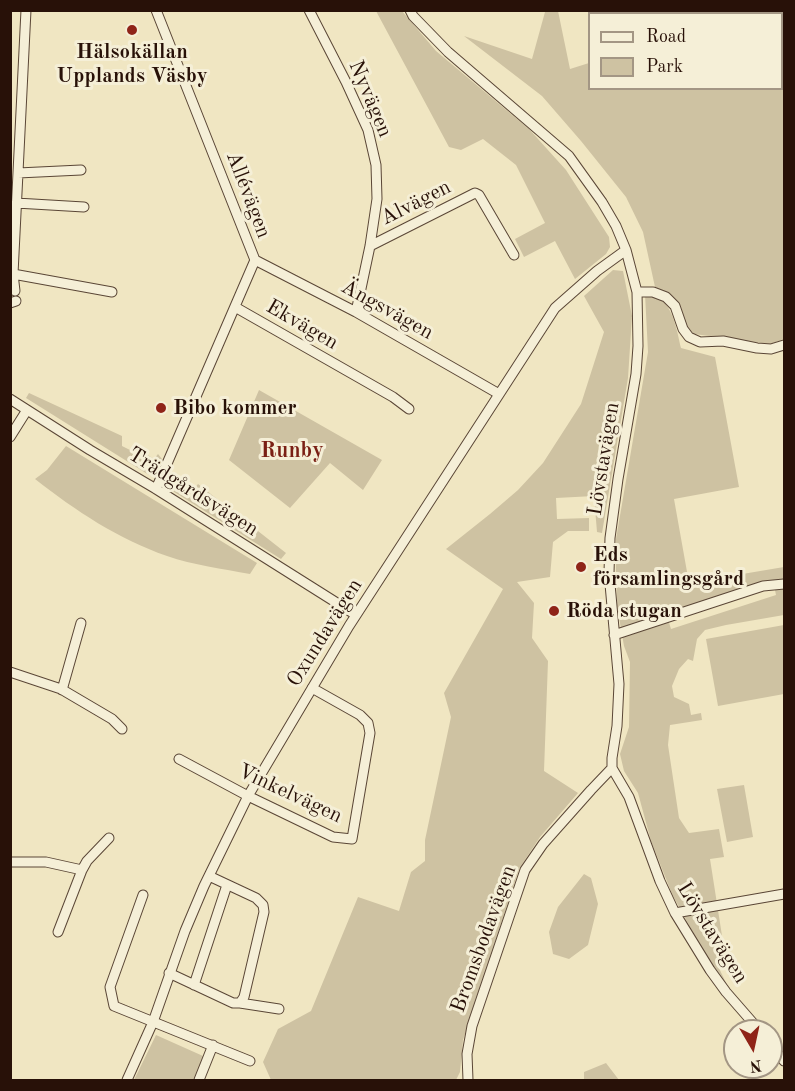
<!DOCTYPE html>
<html>
<head>
<meta charset="utf-8">
<style>
	body { margin:0 }
	#map { position:relative; width:795px; height:1091px; overflow:hidden; background:#f0e6c2; font-family:"Old Standard TT",serif }
	canvas { display:block }
	.frame { position:absolute; inset:0; border:12px solid #281108; pointer-events:none }
	.legend { position:absolute; left:588px; top:12px; width:195px; height:78px; box-sizing:border-box; background:#f5efd7; border:2px solid #a39684; margin:0; padding:8px 10px; list-style:none; font-size:18px; color:#281108 }
	.legend li { display:flex; align-items:center; gap:12px; height:30px }
	.legend b { width:30px; border:2px solid #a39684 }
	.north { position:absolute; left:723px; top:1019px; width:60px; height:60px; box-sizing:border-box; background:#f5efd7; border:2px solid #a39684; border-radius:50%; rotate:171deg; font-size:16px; font-weight:700; line-height:24px; text-align:center; color:#281108 }
	.north::after { content:''; display:block; margin:auto; width:21px; height:27px; background:#8f2418; clip-path:polygon(50% 0,100% 100%,50% 72%,0 100%) }
</style>
</head>
<body>
<div id="map">
<canvas width="795" height="1091"></canvas>
<div class="frame"></div>
<ul class="legend">
<li><b style="height:8px;background:#f5efd7"></b>Road</li>
<li><b style="height:16px;background:#cec2a2"></b>Park</li>
</ul>
<div class="north">N</div>
</div>
<script>
const ctx = document.querySelector('canvas').getContext('2d');
ctx.lineJoin = 'round';
function fill(path, color) {
  ctx.fillStyle = color;
  ctx.fill(path, 'evenodd');
}
function trace(path, color, width, dash) {
  ctx.strokeStyle = color;
  ctx.lineWidth = width;
  ctx.lineCap = dash ? 'butt' : 'round';
  ctx.setLineDash(dash || []);
  ctx.stroke(path);
}
function label(font, color, halo, rows, align = 'center') {
  ctx.font = font + ' "Old Standard TT",serif';
  ctx.lineWidth = 6;
  ctx.setLineDash([]);
  ctx.textBaseline = 'middle';
  ctx.strokeStyle = halo;
  ctx.fillStyle = color;
  for (const [text, x, y, turn = 0] of rows) {
    ctx.save();
    ctx.translate(x, y);
    ctx.rotate((+turn || 0) * Math.PI / 180);
    ctx.textAlign = isNaN(turn) ? turn : align;
    if (halo) ctx.strokeText(text, 0, 0);
    ctx.fillText(text, 0, 0);
    ctx.restore();
  }
}
fill(new Path2D(`
	M 662,10 L 784,11 L 784,339 L 770,344 L 694,334 L 686,327 L 669,295 L 655,287 L 643,232 L 626,197 L 581,141 L 542,96 L 464,36 L 532,59 L 545,12 L 558,11 L 570,69 L 589,63 L 590,88 L 782,88 L 782,14 L 660,13 Z
	M 376,11 L 402,11 L 436,51 L 529,129 L 566,170 L 609,237 L 610,247 L 606,254 L 575,279 L 555,241 L 524,257 L 515,239 L 545,223 L 516,165 L 483,139 L 461,150 L 449,147 Z
	M 613,270 L 623,271 L 632,316 L 628,378 L 602,533 L 597,532 L 594,496 L 556,498 L 557,519 L 589,518 L 589,531 L 568,531 L 553,542 L 550,577 L 517,582 L 534,603 L 532,638 L 548,661 L 544,771 L 578,793 L 540,837 L 519,869 L 463,1040 L 460,1072 L 456,1080 L 271,1080 L 263,1062 L 278,1029 L 311,1011 L 358,897 L 399,911 L 411,872 L 425,861 L 425,840 L 451,717 L 444,693 L 503,589 L 446,549 L 490,514 L 518,490 L 543,463 L 581,404 L 604,332 L 584,296 Z
	M 645,294 C 649,295 656,295 659,298 C 674,308 677,332 681,348 L 715,357 L 739,487 L 674,499 L 689,583 L 784,567 L 784,580 L 766,581 L 666,613 L 671,629 L 776,595 L 775,590 L 784,588 L 784,615 L 726,625 L 705,630 L 697,639 L 693,661 L 688,659 L 679,669 L 672,686 L 674,697 L 689,704 L 691,715 L 701,713 L 702,720 L 670,725 L 668,745 L 679,818 L 689,833 L 719,829 L 724,857 L 710,859 L 725,955 L 717,964 L 728,987 L 704,953 L 672,894 L 651,841 L 638,793 L 624,771 L 620,754 L 629,727 L 630,662 L 624,646 L 617,606 L 616,571 L 616,539 L 648,352 Z
	M 259,390 L 382,460 L 363,490 L 330,463 L 290,508 L 229,460 Z
	M 29,393 L 122,436 L 122,446 L 134,452 L 138,449 L 154,459 L 158,454 L 162,459 L 155,474 L 149,475 L 26,398 Z
	M 66,446 L 257,563 L 250,574 C 223,569 193,565 167,556 C 118,539 76,511 35,479 L 47,470 Z
	M 173,474 L 177,477 L 177,488 L 195,488 L 198,484 L 286,553 L 281,559 L 171,490 L 166,483 L 169,475 Z
	M 784,625 L 784,694 L 718,706 L 706,639 Z
	M 744,785 L 753,837 L 727,842 L 717,789 Z
	M 584,874 L 591,878 L 598,904 L 588,945 L 569,959 L 553,954 L 549,932 L 558,907 Z
	M 156,1035 L 203,1056 L 195,1080 L 134,1080 Z
	M 606,1063 L 619,1080 L 584,1080 L 584,1072 Z`), '#cec2a2');
const minor = new Path2D(`
	M 309,10 L 346,82 L 368,130 L 376,165 L 377,199 L 370,246 L 356,312
	M 410,10 L 413,16 L 448,52 L 569,156 L 602,202 L 616,226 L 626,250 L 637,292 L 638,346 L 636,374 L 618,479 L 610,538 L 609,573 L 619,684 L 617,726 L 612,758 L 612,768 L 629,797 L 660,881 L 675,913 L 710,970 L 726,992 L 760,1031
	M 18,173 L 81,170
	M 16,203 L 84,207
	M 370,246 L 475,193 L 479,195 L 514,255
	M 255,260 L 356,312 L 499,394
	M 13,274 L 112,292
	M 15,291 L 13,274 L 26,10
	M 637,292 L 653,292 L 666,297 L 675,306 L 683,329 L 689,337 L 700,342 L 723,341 L 757,348 L 771,349 L 784,345
	M 10,303 L 16,301
	M 235,307 L 393,397 L 409,409
	M 10,399 L 90,450 L 156,489 L 356,615
	M 10,437 L 27,410
	M 156,489 L 255,260 L 156,10
	M 614,635 L 763,586 L 784,584
	M 10,672 L 61,689 L 112,719 L 122,729
	M 62,690 L 81,623
	M 179,759 L 248,796 L 333,837 L 352,839 L 370,733 L 368,723 L 360,715 L 312,688
	M 10,862 L 46,862 L 82,870 L 58,932
	M 82,870 L 87,861 L 109,838
	M 143,895 L 110,987 L 114,1006 L 250,1061
	M 675,913 L 784,894
	M 169,973 L 233,1003 L 240,1003 L 244,997 L 264,912 L 263,905 L 256,898 L 209,876
	M 194,985 L 227,885
	M 240,1003 L 279,1009
	M 771,1045 L 784,1061
	M 127,1080 L 153,1022 L 185,931 L 204,886 L 248,796 L 349,626 L 555,308 L 597,271 L 626,250
	M 199,1080 L 213,1045
	M 468,1080 L 467,1054 L 472,1026 L 525,870 L 543,844 L 591,790 L 612,768`);
trace(minor, '#5a4636', 11);
trace(minor, '#f5efd7', 9);
for (const [x, y, r, color] of [
	[132,30,6,"#8f2418"],
	[161,408,6,"#8f2418"],
	[581,567,6,"#8f2418"],
	[554,611,6,"#8f2418"]
]) {
  const dot = new Path2D();
  dot.arc(x, y, r, 0, 2 * Math.PI);
  ctx.fillStyle = color;
  ctx.fill(dot);
  trace(dot, '#f5efd7', 2);
}
label('bold 21px', '#281108', '#f5efd7', [
	["Hälsokällan",132,52,"center"],
	["Upplands Väsby",132,76,"center"],
	["Bibo kommer",173,408],
	["Eds",593,555],
	["församlingsgård",593,579],
	["Röda stugan",566,611]
], 'left');
label('21px', '#281108', '#f5efd7', [
	["Nyvägen",370,99,67],
	["Allévägen",248,195,69],
	["Alvägen",416,203,-27],
	["Ängsvägen",387,310,29],
	["Ekvägen",302,325,30],
	["Lövstavägen",604,459,-81],
	["Trädgårdsvägen",193,492,32],
	["Oxundavägen",325,633,-58],
	["Vinkelvägen",290,794,25],
	["Lövstavägen",712,933,58],
	["Bromsbodavägen",484,939,-70]
]);
label('bold 22px', '#7a1f14', '#f5efd7', [
	["Runby",292,451]
]);
</script>
</body>
</html>
